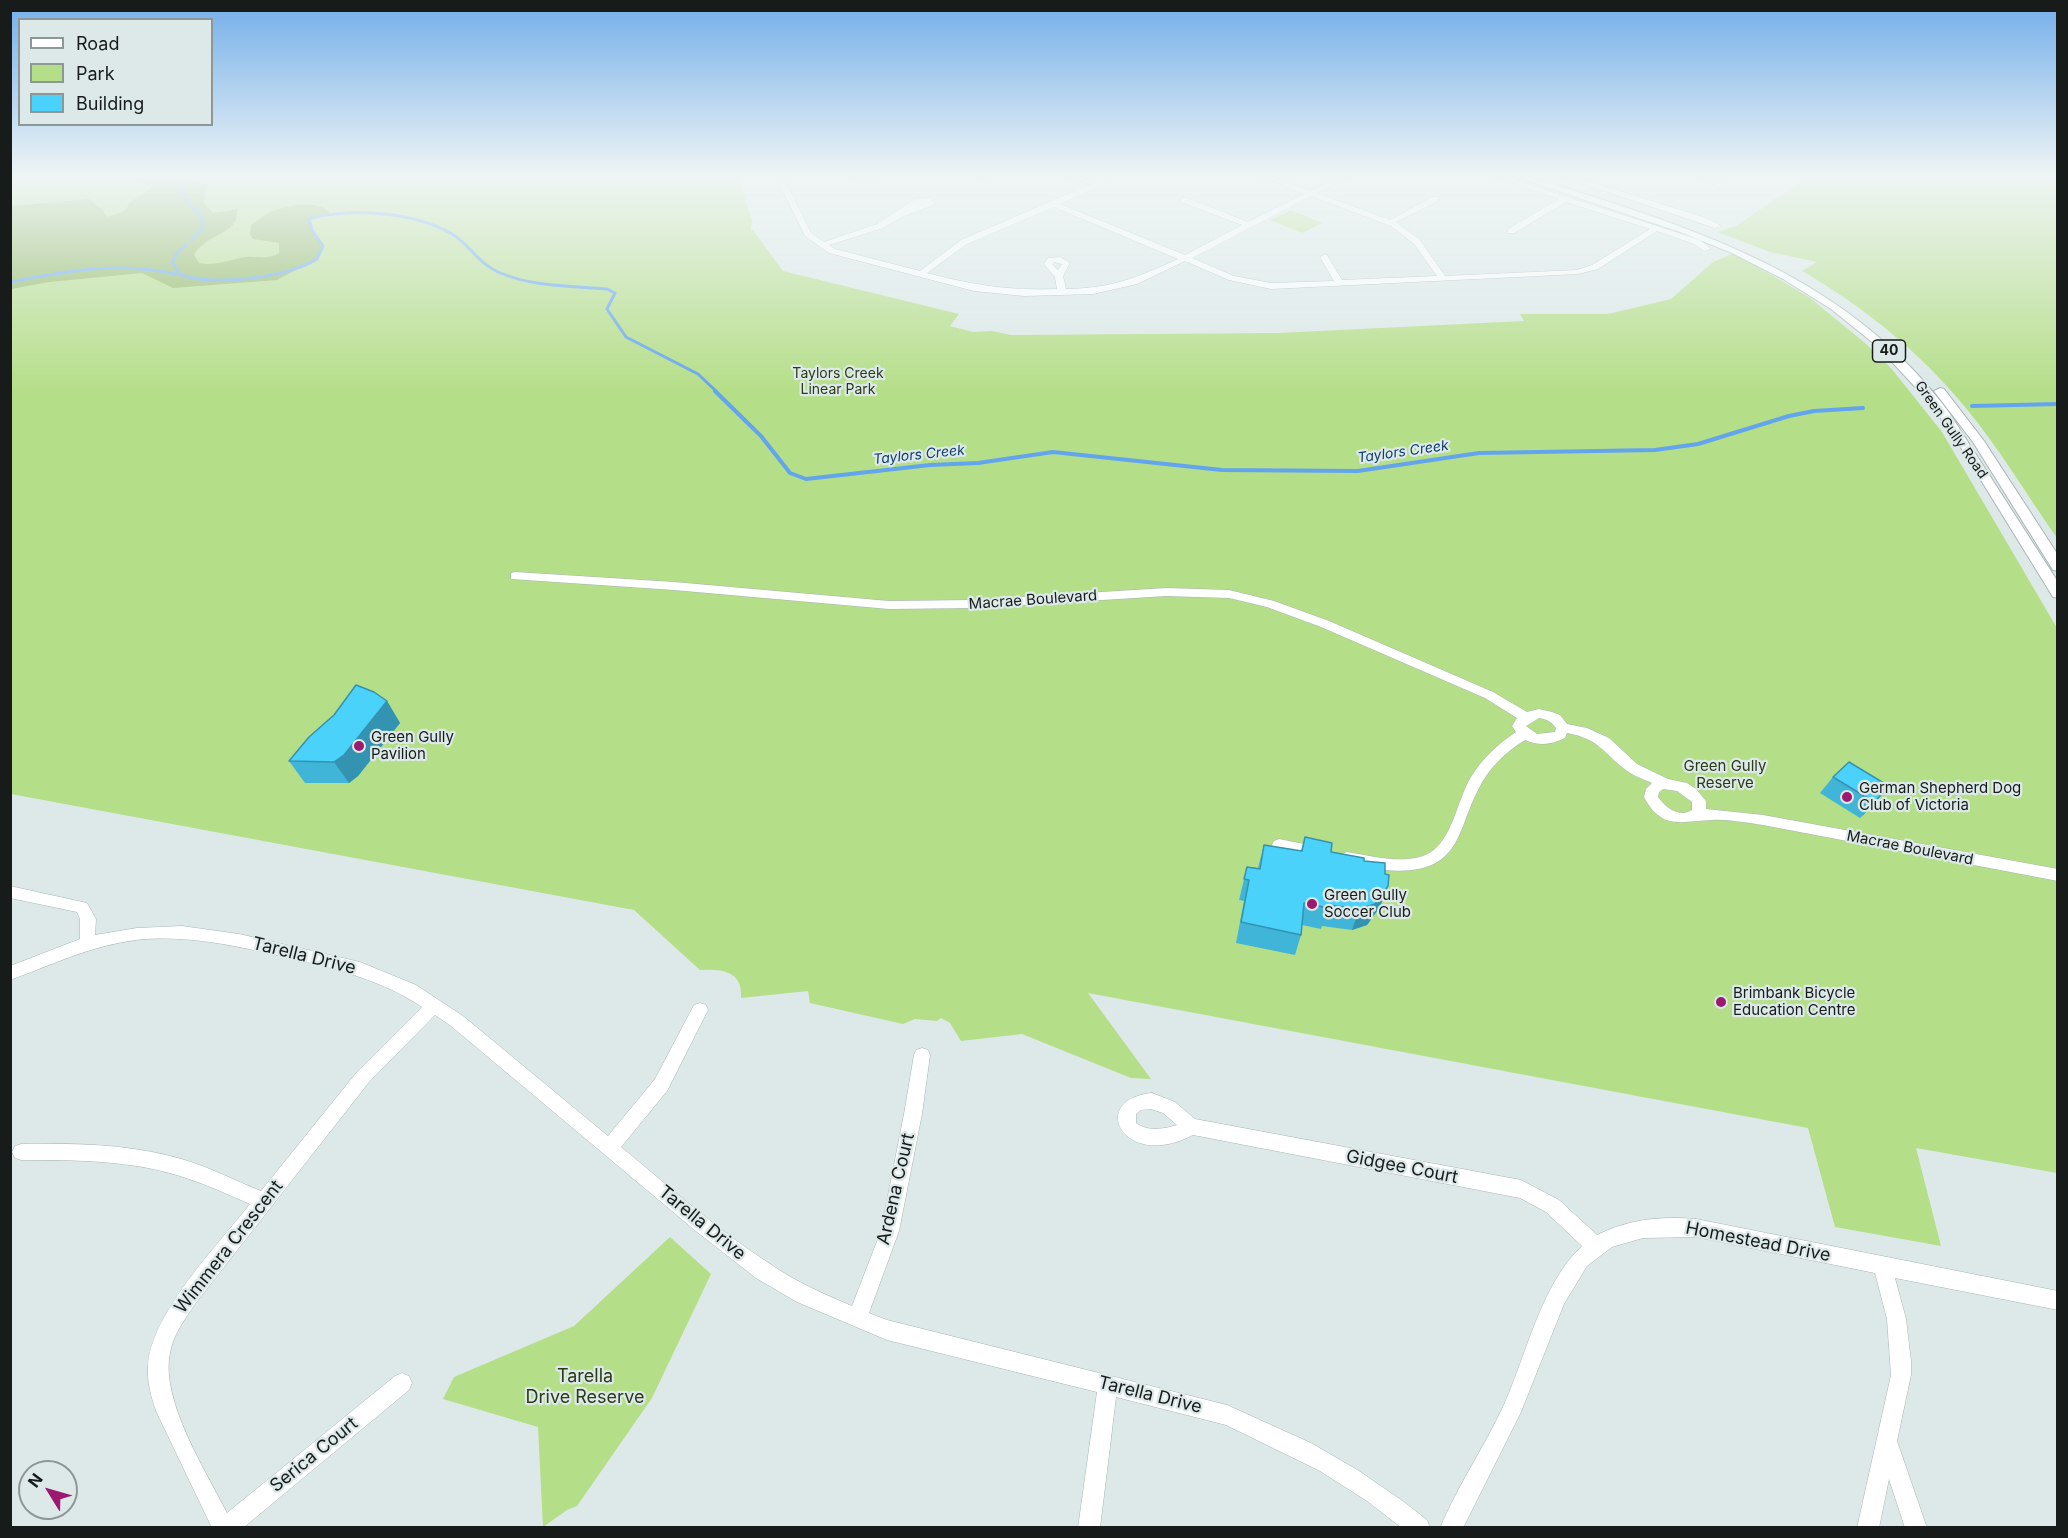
<!DOCTYPE html>
<html>
<head>
<meta charset="utf-8">
<style>
	body { margin:0 }
	#map { position:relative; width:2068px; height:1538px; overflow:hidden; background:#dce9e8; font-family:Inter,sans-serif }
	canvas { display:block }
	.frame { position:absolute; inset:0; border:12px solid #171c1b; pointer-events:none }
	.legend { position:absolute; left:18px; top:18px; width:195px; height:108px; box-sizing:border-box; background:#dce9e8; border:2px solid #8d9796; margin:0; padding:8px 10px; list-style:none; font-size:18px; color:#171c1b }
	.legend li { display:flex; align-items:center; gap:12px; height:30px }
	.legend b { width:30px; border:2px solid #8d9796 }
	.north { position:absolute; left:18px; top:1460px; width:60px; height:60px; box-sizing:border-box; background:#dce9e8; border:2px solid #8d9796; border-radius:50%; rotate:307deg; font-size:16px; font-weight:700; line-height:24px; text-align:center; color:#171c1b }
	.north::after { content:''; display:block; margin:auto; width:21px; height:27px; background:#9b1a6f; clip-path:polygon(50% 0,100% 100%,50% 72%,0 100%) }
</style>
</head>
<body>
<div id="map">
<canvas width="2068" height="1538"></canvas>
<div class="frame"></div>
<ul class="legend">
<li><b style="height:8px;background:#fff"></b>Road</li>
<li><b style="height:16px;background:#b5de88"></b>Park</li>
<li><b style="height:16px;background:#4ad2fb"></b>Building</li>
</ul>
<div class="north">N</div>
</div>
<script>
const ctx = document.querySelector('canvas').getContext('2d');
ctx.lineJoin = 'round';
function fill(path, color) {
  ctx.fillStyle = color;
  ctx.fill(path, 'evenodd');
}
function trace(path, color, width, dash) {
  ctx.strokeStyle = color;
  ctx.lineWidth = width;
  ctx.lineCap = dash ? 'butt' : 'round';
  ctx.setLineDash(dash || []);
  ctx.stroke(path);
}
function label(font, color, halo, rows, align = 'center') {
  ctx.font = font + ' Inter,sans-serif';
  ctx.lineWidth = 4.5;
  ctx.setLineDash([]);
  ctx.textBaseline = 'middle';
  ctx.strokeStyle = halo;
  ctx.fillStyle = color;
  for (const [text, x, y, turn = 0] of rows) {
    ctx.save();
    ctx.translate(x, y);
    ctx.rotate((+turn || 0) * Math.PI / 180);
    ctx.textAlign = isNaN(turn) ? turn : align;
    if (halo) ctx.strokeText(text, 0, 0);
    ctx.fillText(text, 0, 0);
    ctx.restore();
  }
}
fill(new Path2D(`
	M 10,175 L 738,175 L 752,221 L 751,230 L 753,230 L 783,271 L 959,314 L 950,326 L 973,332 L 992,331 L 1011,335 L 1278,333 L 1524,321 L 1520,314 L 1608,314 L 1671,299 L 1713,262 L 1734,253 L 1809,297 L 1865,343 L 1891,368 L 1942,432 L 2057,628 L 2057,1173 L 1916,1148 L 1941,1246 L 1835,1227 L 1808,1128 L 1088,993 L 1151,1079 L 1131,1078 L 1022,1034 L 961,1041 L 950,1023 L 941,1018 L 937,1021 L 915,1019 L 903,1024 L 810,1003 L 808,991 L 741,998 C 743,971 722,969 700,970 L 634,910 L 11,794 Z
	M 1810,175 L 2057,175 L 2057,538 C 2027,495 1999,448 1966,408 C 1920,352 1864,307 1802,271 L 1817,262 L 1770,252 L 1717,232 L 1736,226 Z
	M 1291,210 L 1322,223 L 1302,233 L 1270,220 Z
	M 670,1237 L 711,1274 L 652,1398 L 577,1506 L 567,1510 L 543,1527 L 538,1427 L 443,1399 L 454,1377 L 574,1326 Z`), '#b5de88');
fill(new Path2D(`
	M 136,175 L 191,175 L 190,179 L 206,184 L 204,203 L 213,213 L 238,209 C 236,214 238,218 235,222 C 225,236 203,238 194,255 L 199,263 C 214,267 231,259 246,257 C 258,256 267,260 279,253 L 279,243 L 253,239 L 250,234 L 251,225 C 256,222 261,217 266,214 C 282,206 317,198 330,213 L 309,219 L 312,230 L 323,246 L 316,259 L 277,280 L 173,288 L 142,273 L 49,282 L 11,289 L 11,206 L 89,199 L 102,209 L 107,217 L 122,212 L 127,208 L 129,203 L 151,188 L 152,184 L 130,180 Z`), '#8bb55a');
trace(new Path2D(`
	M 179,175 C 185,197 179,199 200,213 L 203,228 L 191,240
	M 186,245 L 177,253 L 172,262 L 181,275 C 216,286 286,278 317,259 L 323,246 L 312,230 L 309,219 C 350,207 415,212 452,234 C 469,244 478,263 498,272 C 532,287 571,286 607,289 L 615,293 L 607,309 L 626,337 L 698,374 L 717,392
	M 10,282 C 65,271 120,261 176,274`), '#63a4ee', 3);
trace(new Path2D(`
	M 715,391 L 761,436 L 790,473 L 806,479 L 930,465 L 978,463 L 1053,452 L 1222,470 L 1358,471 L 1479,453 L 1655,450 L 1698,444 L 1789,416 L 1814,411 L 1863,408
	M 1972,406 L 2058,404`), '#63a4ee', 4);
const minor = new Path2D(`
	M 775,175 L 782,175 L 811,233 L 824,242 L 877,224 L 915,199 L 930,198 L 935,203 L 934,205 L 904,216 L 883,228 L 829,245 L 835,249 L 920,271 L 961,240 L 1091,184 L 1056,175 L 1070,175 L 1095,181 L 1101,175 L 1109,175 L 1101,186 L 1060,204 L 1185,255 L 1242,225 L 1181,202 L 1181,198 L 1187,198 L 1248,222 L 1304,194 L 1258,175 L 1269,175 L 1310,191 L 1343,175 L 1352,175 L 1317,193 L 1390,220 L 1432,197 L 1438,197 L 1438,201 L 1396,222 L 1420,240 L 1445,276 L 1577,270 L 1592,265 L 1650,229 L 1566,202 L 1514,233 L 1508,233 L 1508,229 L 1559,199 L 1488,175 L 1499,175 L 1700,240 L 1711,249 L 1704,251 L 1694,244 L 1657,231 L 1598,269 L 1578,274 L 1271,289 L 1229,280 L 1185,261 L 1137,284 L 1093,294 L 1024,296 L 974,291 L 829,253 L 805,236 ZM 1311,196 L 1391,226 L 1414,244 L 1437,276 L 1342,280 L 1327,255 L 1324,255 L 1320,257 L 1334,281 L 1271,283 L 1234,276 L 1192,258 ZM 1054,207 L 1178,259 C 1136,278 1113,288 1066,289 L 1063,276 L 1070,263 L 1060,257 L 1048,258 L 1044,264 L 1055,277 L 1057,289 C 1009,291 973,285 927,273 L 967,244 ZM 1054,262 L 1062,264 L 1058,270 L 1052,264 Z
	M 849,175 L 861,178 L 875,175 L 873,181 L 860,182 Z
	M 982,175 L 993,175 L 984,179 L 980,177 Z
	M 1557,175 L 1569,175 L 1706,218 L 1722,226 L 1715,228 Z
	M 1695,175 L 1705,175 L 1726,185 L 1719,187 Z
	M 515,572 L 674,582 L 889,601 L 974,600 L 1166,588 L 1229,590 L 1274,601 L 1329,621 L 1493,692 L 1527,712 L 1539,709 L 1552,712 L 1560,715 L 1567,724 L 1587,728 L 1609,738 L 1637,764 L 1668,779 L 1687,783 L 1696,789 L 1706,801 L 1706,809 L 1763,815 L 2058,869 L 2058,881 L 1763,825 C 1747,823 1728,819 1712,820 C 1681,821 1662,831 1644,797 L 1646,789 L 1652,783 C 1644,779 1633,776 1626,770 C 1603,753 1600,739 1567,733 L 1565,738 C 1551,745 1539,746 1525,740 C 1505,752 1488,769 1478,790 C 1459,826 1461,864 1412,870 C 1390,873 1368,867 1347,864 L 1342,862 L 1340,858 L 1342,854 L 1347,852 C 1371,856 1397,863 1420,857 C 1452,849 1456,801 1471,777 C 1482,759 1498,744 1516,732 L 1512,726 L 1517,718 L 1485,698 L 1321,627 L 1267,607 L 1229,598 L 1166,596 L 974,608 L 889,609 L 674,590 L 511,579 L 511,573 ZM 1539,718 C 1547,719 1552,722 1556,728 L 1555,732 L 1537,734 L 1526,726 ZM 1663,789 L 1677,791 L 1692,802 L 1692,810 C 1679,818 1666,808 1658,797 L 1659,792 Z
	M 1279,839 L 1319,847 L 1324,849 L 1326,853 L 1324,857 L 1319,859 L 1274,849 L 1272,845 L 1274,841 Z
	M 10,886 L 87,903 L 96,919 L 95,935 L 137,928 L 182,926 L 239,934 L 360,962 L 416,985 L 463,1016 L 608,1136 L 655,1079 L 694,1005 L 700,1003 L 706,1005 L 708,1010 L 667,1091 L 621,1147 C 670,1187 717,1230 770,1264 C 796,1282 824,1294 852,1306 L 881,1231 L 904,1114 L 914,1055 L 916,1050 L 922,1048 L 928,1050 L 930,1055 L 922,1114 L 899,1231 L 869,1313 L 887,1320 L 1227,1405 L 1311,1443 L 1359,1471 L 1404,1502 L 1427,1520 L 1430,1528 L 1402,1528 L 1367,1501 L 1320,1471 L 1226,1425 L 1116,1397 L 1100,1528 L 1078,1528 L 1097,1392 L 887,1340 L 797,1302 L 756,1278 L 697,1232 L 451,1026 L 435,1015 L 369,1082 L 195,1304 C 185,1319 173,1335 170,1353 C 160,1400 206,1471 227,1513 L 395,1376 L 402,1373 L 409,1376 L 412,1383 L 409,1390 L 243,1528 L 212,1528 L 156,1411 C 151,1396 147,1382 148,1366 C 151,1313 218,1245 250,1204 C 229,1195 208,1185 186,1178 C 133,1160 77,1160 21,1160 L 15,1158 L 12,1152 L 15,1146 L 21,1144 C 76,1143 131,1144 185,1160 C 211,1168 236,1181 261,1191 L 357,1072 L 422,1007 C 382,980 336,969 290,958 C 240,947 189,934 136,940 C 90,946 54,964 10,980 L 10,966 L 80,939 L 80,919 L 77,912 L 10,898 Z
	M 1152,1093 L 1175,1102 L 1195,1119 L 1521,1180 L 1559,1200 L 1597,1235 C 1629,1219 1661,1216 1696,1219 L 2058,1291 L 2058,1310 L 1895,1278 L 1906,1319 L 1911,1361 L 1911,1375 L 1897,1441 L 1927,1528 L 1905,1528 L 1889,1479 L 1879,1528 L 1857,1528 L 1891,1375 L 1887,1319 L 1875,1273 L 1696,1237 L 1643,1238 L 1612,1247 L 1587,1266 L 1564,1304 L 1521,1412 L 1463,1528 L 1440,1528 C 1457,1487 1483,1449 1502,1409 C 1526,1358 1540,1285 1582,1246 L 1546,1212 L 1520,1198 L 1193,1135 C 1123,1172 1087,1099 1152,1093 ZM 1151,1109 L 1163,1113 L 1177,1125 C 1164,1129 1148,1132 1136,1123 L 1136,1114 L 1141,1110 Z`);
const major = new Path2D(`
	M 1510,175 L 1524,175 C 1684,225 1843,270 1948,411 L 2058,582 L 2058,598 L 2053,597 L 1955,438 L 1930,403 L 1877,346 L 1831,309 L 1783,279 L 1732,253 L 1680,232 Z
	M 1940,388 L 1944,389 L 1984,441 L 2058,555 L 2058,571 L 2053,570 L 1973,442 L 1934,391 Z`);
trace(minor, '#a9b5b4', 1);
trace(major, '#a9b5b4', 2);
fill(minor, '#fff');
fill(major, '#fff');
fill(new Path2D(`
	M 387,701 L 400,723 L 358,776 L 349,783 L 305,783 L 289,761 Z
	M 1833,777 L 1884,789 L 1872,806 L 1860,818 L 1820,793 Z
	M 1305,837 L 1331,852 L 1364,861 L 1380,907 L 1367,925 L 1352,930 L 1322,926 L 1321,929 L 1302,925 L 1301,935 L 1295,955 L 1236,943 L 1244,901 L 1239,900 L 1247,867 L 1258,868 L 1264,845 L 1301,851 Z`), '#40b5d8');
fill(new Path2D(`
	M 387,701 L 400,723 L 358,776 L 349,783 L 334,762 Z
	M 1886,790 L 1872,806 L 1860,818 L 1874,802 Z
	M 1388,886 L 1380,907 L 1367,925 L 1352,930 L 1359,909 Z`), '#3493b0');
const building = new Path2D(`
	M 356,685 L 374,692 L 387,701 L 344,755 L 334,762 L 289,761 L 309,737 L 334,715 Z
	M 1849,762 L 1887,785 L 1883,789 L 1886,790 L 1874,802 L 1833,777 Z
	M 1305,837 L 1332,843 L 1331,852 L 1364,858 L 1364,861 L 1385,863 L 1385,874 L 1389,875 L 1388,886 L 1375,904 L 1359,909 L 1329,905 L 1328,908 L 1304,903 L 1301,935 L 1241,922 L 1249,880 L 1244,879 L 1247,867 L 1260,869 L 1264,845 L 1302,851 Z`);
fill(building, '#4ad2fb');
trace(building, '#3493b0', 1.5);
const sky = ctx.createLinearGradient(0, 0, 0, 391);
sky.addColorStop(0, '#73aeea');
sky.addColorStop(0.45, '#eff5f5');
sky.addColorStop(1, '#eff5f500');
ctx.fillStyle = sky;
ctx.fillRect(0, 0, 2068, 391);
for (const [x, y, r, color] of [
	[359,746,6,"#9b1a6f"],
	[1847,797,6,"#9b1a6f"],
	[1312,904,6,"#9b1a6f"],
	[1721,1002,6,"#9b1a6f"]
]) {
  const dot = new Path2D();
  dot.arc(x, y, r, 0, 2 * Math.PI);
  ctx.fillStyle = color;
  ctx.fill(dot);
  trace(dot, '#dce9e8', 2);
}
for (const [x, y, w] of [
	[1889,351,33]
]) {
  const box = new Path2D();
  box.roundRect(x - w / 2, y - 11, w, 22, 4.5);
  ctx.fillStyle = '#dce9e8';
  ctx.fill(box);
  trace(box, '#171c1b', 1.5);
}
label('bold 14px', '#171c1b', null, [
	["40",1889,351]
]);
label('14px', '#2b3b16', '#dce9e8', [
	["Taylors Creek",838,374],
	["Linear Park",838,390]
]);
label('14px', '#171c1b', '#dce9e8', [
	["Green Gully Road",1951,430,55]
]);
label('italic 14px', '#103d6d', '#dce9e8', [
	["Taylors Creek",1403,452,-8],
	["Taylors Creek",919,455,-6]
]);
label('15px', '#171c1b', '#dce9e8', [
	["Macrae Boulevard",1033,600,-4],
	["Macrae Boulevard",1910,848,11]
]);
label('15px', '#171c1b', '#dce9e8', [
	["Green Gully",371,737],
	["Pavilion",371,754],
	["German Shepherd Dog",1859,788],
	["Club of Victoria",1859,805],
	["Green Gully",1324,895],
	["Soccer Club",1324,912],
	["Brimbank Bicycle",1733,993],
	["Education Centre",1733,1010]
], 'left');
label('15px', '#2b3b16', '#dce9e8', [
	["Green Gully",1725,766],
	["Reserve",1725,783]
]);
label('18px', '#171c1b', '#dce9e8', [
	["Tarella Drive",304,956,14],
	["Gidgee Court",1402,1167,11],
	["Ardena Court",896,1189,-77],
	["Tarella Drive",702,1223,39],
	["Homestead Drive",1758,1242,11],
	["Wimmera Crescent",229,1247,-52],
	["Tarella Drive",1150,1395,14],
	["Serica Court",314,1455,-39]
]);
label('18px', '#2b3b16', '#dce9e8', [
	["Tarella",585,1377],
	["Drive Reserve",585,1398]
]);
</script>
</body>
</html>
